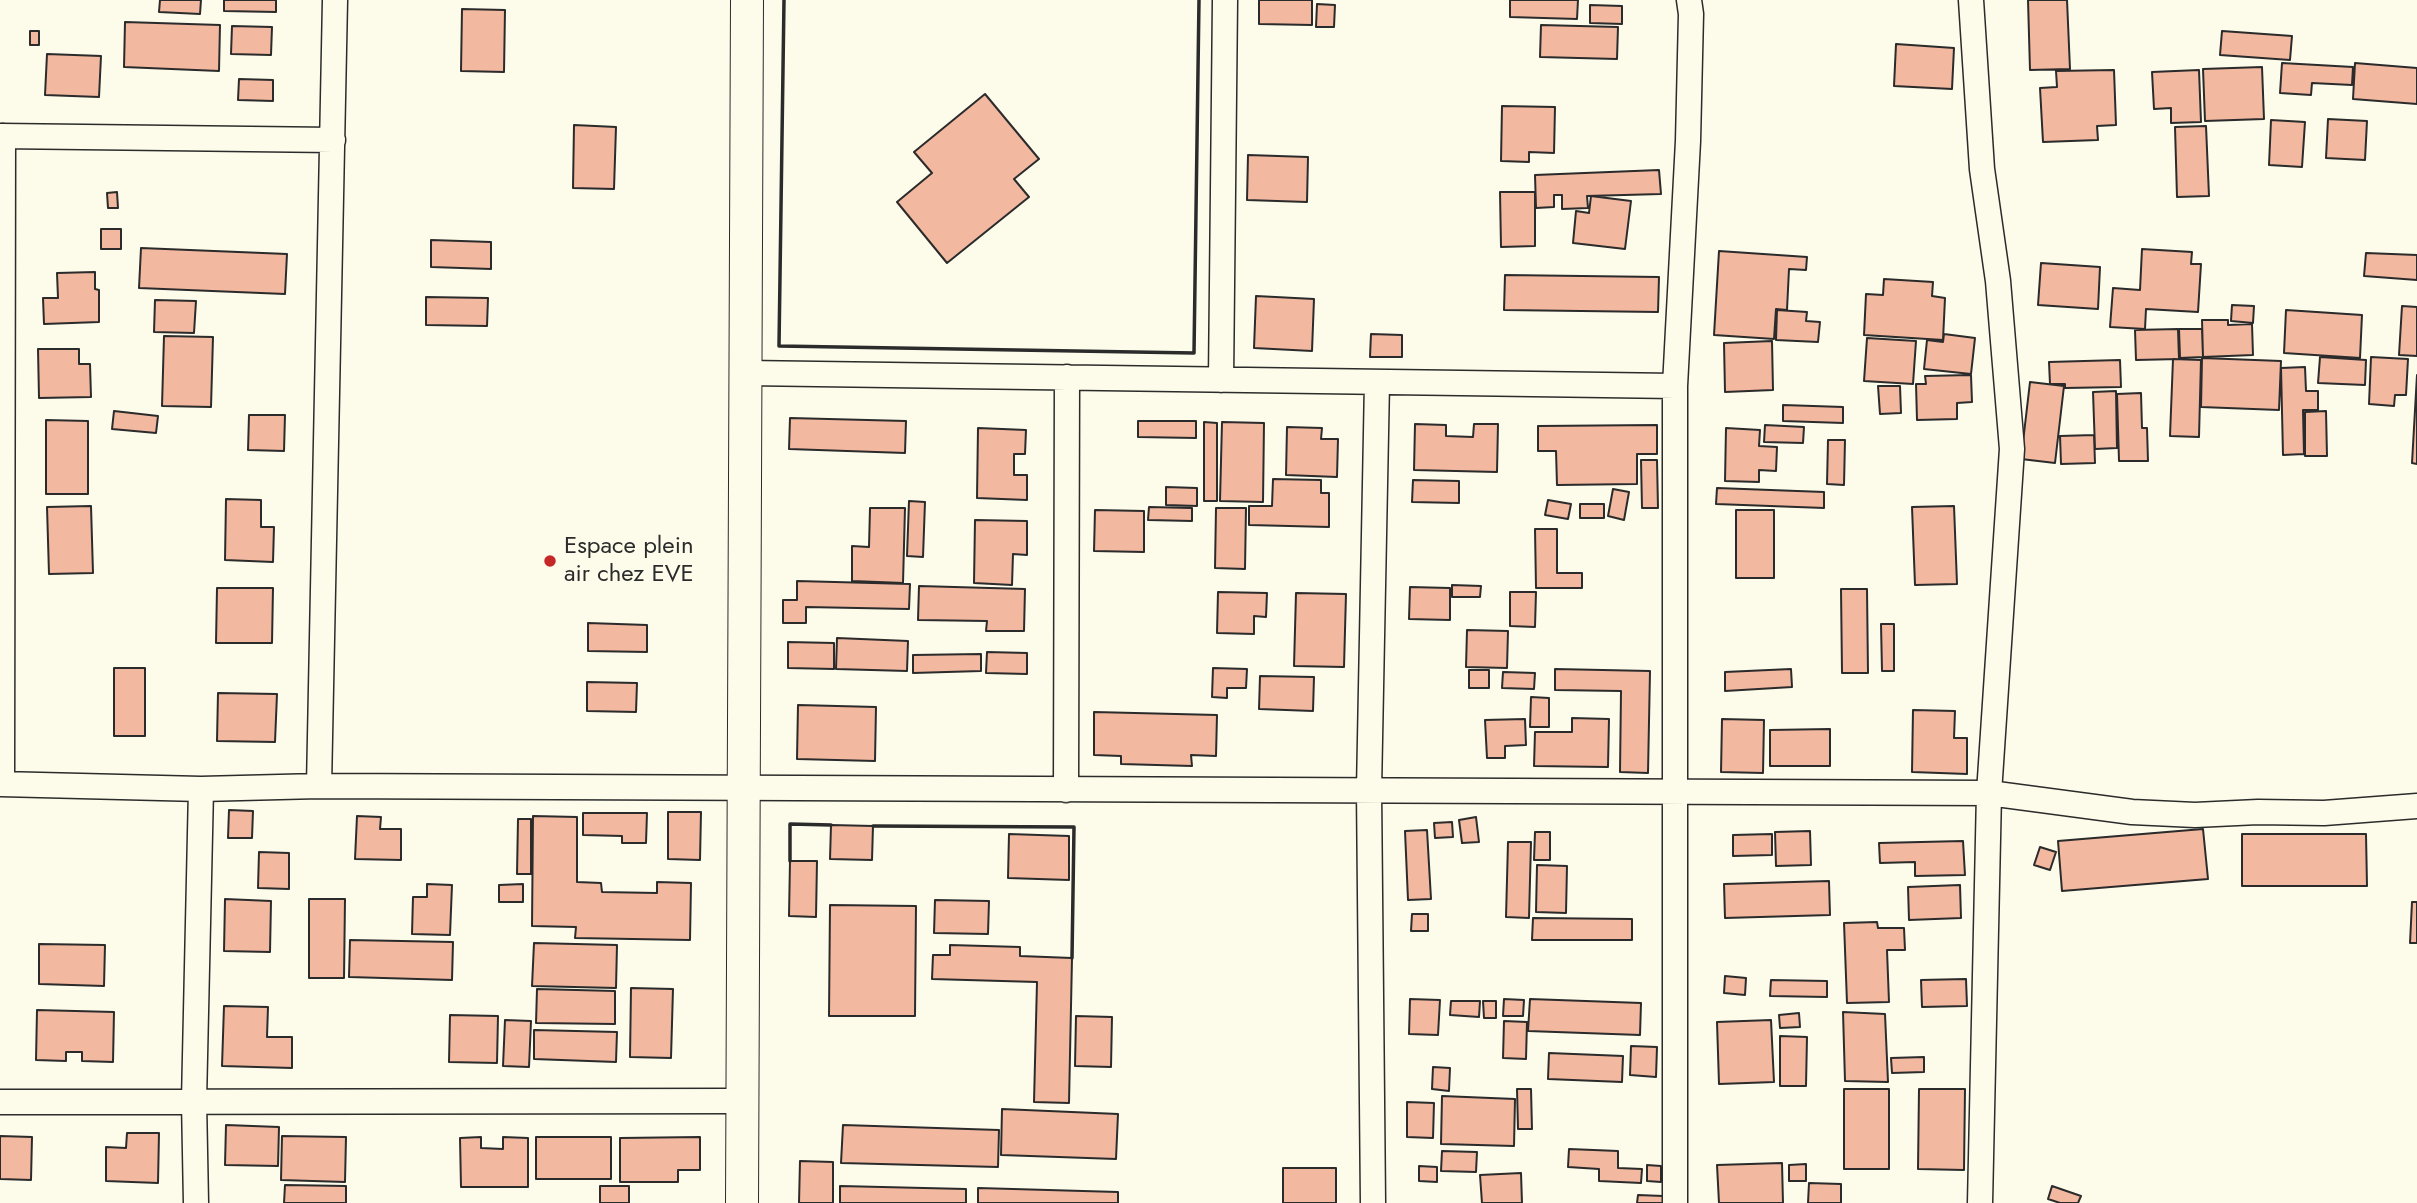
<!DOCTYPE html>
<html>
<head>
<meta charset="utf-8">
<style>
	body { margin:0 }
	canvas { display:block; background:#fdfbea }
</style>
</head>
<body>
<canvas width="2417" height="1203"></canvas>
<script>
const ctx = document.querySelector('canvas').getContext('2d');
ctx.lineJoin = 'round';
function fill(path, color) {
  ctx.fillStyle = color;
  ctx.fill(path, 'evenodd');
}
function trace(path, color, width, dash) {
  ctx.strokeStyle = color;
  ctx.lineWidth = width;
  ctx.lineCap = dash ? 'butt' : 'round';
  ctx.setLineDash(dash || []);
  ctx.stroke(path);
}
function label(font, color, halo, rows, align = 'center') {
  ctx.font = font + ' Jost,sans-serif';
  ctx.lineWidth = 5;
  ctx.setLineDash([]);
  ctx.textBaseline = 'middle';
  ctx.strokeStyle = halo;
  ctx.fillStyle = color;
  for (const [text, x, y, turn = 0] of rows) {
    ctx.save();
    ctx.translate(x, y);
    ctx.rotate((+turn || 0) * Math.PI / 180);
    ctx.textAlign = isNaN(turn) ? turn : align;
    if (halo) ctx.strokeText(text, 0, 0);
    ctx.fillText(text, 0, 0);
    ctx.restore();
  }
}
const building = new Path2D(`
	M 160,0 L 201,0 L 200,14 L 159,12 Z
	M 224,0 L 276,0 L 276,12 L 224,11 Z
	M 1259,0 L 1312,0 L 1312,25 L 1259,24 Z
	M 1510,0 L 1578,0 L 1577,19 L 1510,17 Z
	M 2028,0 L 2067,0 L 2070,69 L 2030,70 Z
	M 1317,4 L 1335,5 L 1334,27 L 1316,27 Z
	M 1590,5 L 1622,6 L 1622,24 L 1590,23 Z
	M 462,9 L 505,10 L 504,72 L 461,71 Z
	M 125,22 L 220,25 L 219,71 L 124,67 Z
	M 1541,25 L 1618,27 L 1617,59 L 1540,57 Z
	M 232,26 L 272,27 L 271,55 L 231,54 Z
	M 30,31 L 39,31 L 39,45 L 30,45 Z
	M 2222,31 L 2292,36 L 2290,60 L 2220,55 Z
	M 1896,44 L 1954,48 L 1952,89 L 1894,86 Z
	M 47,54 L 101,56 L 99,97 L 45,95 Z
	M 2282,63 L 2353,67 L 2352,85 L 2312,83 L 2311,95 L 2280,93 Z
	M 2355,63 L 2417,68 L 2417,104 L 2353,99 Z
	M 2262,67 L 2264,119 L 2205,121 L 2203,69 Z
	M 2114,70 L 2116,125 L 2097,126 L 2098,140 L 2043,142 L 2040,88 L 2057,87 L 2056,71 Z
	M 2199,70 L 2201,122 L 2171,123 L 2171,108 L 2154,109 L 2152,72 Z
	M 239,79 L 273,80 L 273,101 L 238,100 Z
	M 985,94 L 1039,159 L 1014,179 L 1029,197 L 947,263 L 897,202 L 932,173 L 914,152 Z
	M 1502,106 L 1555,107 L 1554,153 L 1529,152 L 1529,162 L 1501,161 Z
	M 2328,119 L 2367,121 L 2365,160 L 2326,158 Z
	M 2271,120 L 2305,122 L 2302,167 L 2269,165 Z
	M 574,125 L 616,127 L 614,189 L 573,188 Z
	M 2206,126 L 2209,196 L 2177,197 L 2175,127 Z
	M 1248,155 L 1308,157 L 1307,202 L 1247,200 Z
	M 1659,170 L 1661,194 L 1587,196 L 1588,208 L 1562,209 L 1562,195 L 1554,195 L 1554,207 L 1536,208 L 1535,175 Z
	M 117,192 L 118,208 L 108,208 L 107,193 Z
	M 1500,192 L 1535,192 L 1535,246 L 1501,247 Z
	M 1591,196 L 1631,201 L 1625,249 L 1573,243 L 1576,211 L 1589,213 Z
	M 101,229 L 121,229 L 121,249 L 101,249 Z
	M 431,240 L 491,242 L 491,269 L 431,267 Z
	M 141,248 L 287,254 L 285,294 L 139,288 Z
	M 2142,249 L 2192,252 L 2191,264 L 2201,264 L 2198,312 L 2146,309 L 2145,329 L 2110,327 L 2113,288 L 2140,290 Z
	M 1719,251 L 1807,257 L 1806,270 L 1789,269 L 1787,310 L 1776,309 L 1774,339 L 1714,335 Z
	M 2366,253 L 2417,255 L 2417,280 L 2364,276 Z
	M 2041,263 L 2100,267 L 2098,309 L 2038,305 Z
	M 95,272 L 95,289 L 99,290 L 99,322 L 44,324 L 43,298 L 58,298 L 57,273 Z
	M 1505,275 L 1659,277 L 1658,312 L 1504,310 Z
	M 1884,279 L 1933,282 L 1932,296 L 1945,298 L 1943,340 L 1864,335 L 1866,294 L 1883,295 Z
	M 1256,296 L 1314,299 L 1312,351 L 1254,348 Z
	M 426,297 L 488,298 L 487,326 L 426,325 Z
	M 155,300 L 196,301 L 194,333 L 154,332 Z
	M 2232,305 L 2254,306 L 2253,323 L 2231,321 Z
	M 2402,306 L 2417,307 L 2417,356 L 2399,355 Z
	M 1777,310 L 1807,312 L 1806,321 L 1820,322 L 1818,342 L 1776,340 Z
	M 2286,310 L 2362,315 L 2360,358 L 2284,353 Z
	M 2202,320 L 2228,320 L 2228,325 L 2252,324 L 2253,355 L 2203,357 Z
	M 2178,329 L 2179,359 L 2136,360 L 2135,330 Z
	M 2179,329 L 2202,329 L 2203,357 L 2180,358 Z
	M 1371,334 L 1402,335 L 1402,357 L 1370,357 Z
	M 1944,334 L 1975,338 L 1971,374 L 1924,369 L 1927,340 L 1943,342 Z
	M 164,336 L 213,337 L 211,407 L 162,406 Z
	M 1867,338 L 1916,341 L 1913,384 L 1864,381 Z
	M 1772,341 L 1773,390 L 1725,392 L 1724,343 Z
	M 38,349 L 79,349 L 79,364 L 90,364 L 91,397 L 39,398 Z
	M 2320,357 L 2366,360 L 2365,385 L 2318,383 Z
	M 2371,357 L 2408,359 L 2406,395 L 2395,395 L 2394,406 L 2369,404 Z
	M 2202,358 L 2281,361 L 2279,410 L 2201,407 Z
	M 2173,359 L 2201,360 L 2199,437 L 2170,436 Z
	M 2120,360 L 2121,387 L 2065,388 L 2065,384 L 2050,384 L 2049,362 Z
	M 2305,367 L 2306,391 L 2318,391 L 2318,410 L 2303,410 L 2304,454 L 2283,455 L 2281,368 Z
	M 1971,375 L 1972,402 L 1957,403 L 1957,419 L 1917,420 L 1916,384 L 1926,384 L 1925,376 Z
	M 2417,375 L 2417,464 L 2412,463 Z
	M 2030,382 L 2064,386 L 2055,463 L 2021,459 Z
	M 1878,386 L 1900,386 L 1901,413 L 1880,414 Z
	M 2116,391 L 2117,448 L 2095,449 L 2093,392 Z
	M 2141,393 L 2142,428 L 2147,428 L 2148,461 L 2119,461 L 2117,394 Z
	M 1783,405 L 1843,407 L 1843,423 L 1783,421 Z
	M 114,411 L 158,416 L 156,433 L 112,429 Z
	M 2326,411 L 2327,456 L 2305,456 L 2305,412 Z
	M 249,415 L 285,415 L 284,451 L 248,450 Z
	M 790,418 L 906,421 L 905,453 L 789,449 Z
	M 46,420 L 88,421 L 88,494 L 46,494 Z
	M 1138,421 L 1196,421 L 1196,438 L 1138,437 Z
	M 1204,422 L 1217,423 L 1217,501 L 1204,501 Z
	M 1222,422 L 1264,423 L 1263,502 L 1220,501 Z
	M 1415,424 L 1446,425 L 1446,436 L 1473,437 L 1474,424 L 1498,424 L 1497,472 L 1414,470 Z
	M 1657,425 L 1657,454 L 1637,454 L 1637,484 L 1557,485 L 1556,451 L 1538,451 L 1538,426 Z
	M 1765,425 L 1804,427 L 1803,443 L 1764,442 Z
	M 1287,427 L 1322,428 L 1321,439 L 1338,439 L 1337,477 L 1286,475 Z
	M 978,428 L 1026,430 L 1025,454 L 1014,454 L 1014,475 L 1027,475 L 1027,500 L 977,498 Z
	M 1726,428 L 1760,430 L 1759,446 L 1777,447 L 1776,471 L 1759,470 L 1759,482 L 1725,481 Z
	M 2094,435 L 2095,463 L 2061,464 L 2060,436 Z
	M 1828,440 L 1845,440 L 1844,485 L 1827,484 Z
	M 1641,460 L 1657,460 L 1658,508 L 1642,508 Z
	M 1273,479 L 1321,480 L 1321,493 L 1329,493 L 1329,527 L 1249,525 L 1249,506 L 1272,506 Z
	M 1413,480 L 1459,481 L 1459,503 L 1412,502 Z
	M 1166,487 L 1197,488 L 1197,506 L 1166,505 Z
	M 1717,488 L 1824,492 L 1824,508 L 1716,504 Z
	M 1613,489 L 1629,492 L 1624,520 L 1608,516 Z
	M 226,499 L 261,500 L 261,527 L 274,527 L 273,562 L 225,560 Z
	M 1548,500 L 1571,504 L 1568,519 L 1545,515 Z
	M 909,501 L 925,502 L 923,557 L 907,556 Z
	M 1580,504 L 1604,504 L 1604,518 L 1580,518 Z
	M 91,506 L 93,573 L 49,574 L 47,507 Z
	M 1954,506 L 1957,584 L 1915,585 L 1912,507 Z
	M 1149,507 L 1192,508 L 1192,521 L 1148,520 Z
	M 870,508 L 905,508 L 903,583 L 852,581 L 852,546 L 869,547 Z
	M 1216,508 L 1246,508 L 1245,569 L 1215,568 Z
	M 1095,510 L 1144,511 L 1144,552 L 1094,551 Z
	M 1736,510 L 1774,510 L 1774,578 L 1736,578 Z
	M 975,520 L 1027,521 L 1027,555 L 1013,554 L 1012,585 L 974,583 Z
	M 1535,529 L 1557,529 L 1557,573 L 1582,573 L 1582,588 L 1536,588 Z
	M 797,581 L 910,584 L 909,609 L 806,607 L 806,623 L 783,623 L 783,600 L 797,600 Z
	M 1452,585 L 1481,586 L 1480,597 L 1452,597 Z
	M 919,586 L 1025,589 L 1024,631 L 986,631 L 987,621 L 918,620 Z
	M 1410,587 L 1450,588 L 1450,620 L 1409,619 Z
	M 217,588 L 273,588 L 272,643 L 216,643 Z
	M 1841,589 L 1867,589 L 1868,673 L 1842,673 Z
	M 1218,592 L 1267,593 L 1266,617 L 1254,616 L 1254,634 L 1217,633 Z
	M 1510,592 L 1536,592 L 1535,627 L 1510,626 Z
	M 1296,593 L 1346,594 L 1344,667 L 1294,666 Z
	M 588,623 L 647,625 L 647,652 L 588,651 Z
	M 1881,624 L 1894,624 L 1894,671 L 1882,671 Z
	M 1467,630 L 1508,631 L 1507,668 L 1466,667 Z
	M 837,638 L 908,641 L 907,671 L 836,669 Z
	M 788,642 L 834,643 L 834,669 L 788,668 Z
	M 987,652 L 1027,653 L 1027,674 L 986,673 Z
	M 981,654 L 981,671 L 913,673 L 913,655 Z
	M 114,668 L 145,668 L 145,736 L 114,736 Z
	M 1213,668 L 1247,669 L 1246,688 L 1227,688 L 1227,698 L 1212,697 Z
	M 1555,669 L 1650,671 L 1648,773 L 1620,772 L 1621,691 L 1555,690 Z
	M 1791,669 L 1792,687 L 1725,691 L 1725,672 Z
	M 1469,670 L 1489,670 L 1489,688 L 1469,688 Z
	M 1503,672 L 1535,673 L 1534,689 L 1502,688 Z
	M 1260,676 L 1314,677 L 1313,711 L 1259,709 Z
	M 587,682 L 637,683 L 636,712 L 587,711 Z
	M 218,693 L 277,694 L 275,742 L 217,741 Z
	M 1531,697 L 1549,698 L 1549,727 L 1530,727 Z
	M 798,705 L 876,707 L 875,761 L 797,759 Z
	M 1913,710 L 1955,711 L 1954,738 L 1967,738 L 1967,774 L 1912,772 Z
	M 1094,712 L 1217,715 L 1216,756 L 1191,755 L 1192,766 L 1121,764 L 1121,756 L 1094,755 Z
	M 1572,718 L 1609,719 L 1608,767 L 1534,766 L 1535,732 L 1572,732 Z
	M 1525,719 L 1526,745 L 1505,746 L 1505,758 L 1487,758 L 1485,720 Z
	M 1722,719 L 1764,720 L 1763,773 L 1721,772 Z
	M 1830,729 L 1830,766 L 1770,766 L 1770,730 Z
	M 229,810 L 253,811 L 252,838 L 228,838 Z
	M 668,812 L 701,812 L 700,860 L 668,859 Z
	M 583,813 L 647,813 L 646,843 L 622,843 L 622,836 L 583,835 Z
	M 357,816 L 381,817 L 380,829 L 401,829 L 401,860 L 355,859 Z
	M 533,816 L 577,817 L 577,882 L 601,883 L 602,892 L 657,893 L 657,882 L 691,883 L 690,940 L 575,938 L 576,927 L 532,926 Z
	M 1476,817 L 1479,842 L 1462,843 L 1459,820 Z
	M 518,819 L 531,819 L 531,874 L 517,874 Z
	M 1452,822 L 1453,837 L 1435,838 L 1434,823 Z
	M 831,825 L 873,826 L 872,860 L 830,859 Z
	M 2203,829 L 2208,879 L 2062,891 L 2058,841 Z
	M 1427,830 L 1431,899 L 1408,900 L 1405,831 Z
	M 1810,831 L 1811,865 L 1776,866 L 1775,832 Z
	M 1535,832 L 1550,832 L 1550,860 L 1534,860 Z
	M 1009,834 L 1069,836 L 1069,880 L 1008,878 Z
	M 1772,834 L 1772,855 L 1733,856 L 1733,835 Z
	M 2242,834 L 2366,834 L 2367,886 L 2242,886 Z
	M 1963,841 L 1965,875 L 1915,876 L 1915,862 L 1880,863 L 1879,843 Z
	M 1508,842 L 1531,842 L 1529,918 L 1506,917 Z
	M 2040,847 L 2056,852 L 2050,870 L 2034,865 Z
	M 259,852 L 289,853 L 289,889 L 258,888 Z
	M 790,861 L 817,861 L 816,917 L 789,916 Z
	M 1537,865 L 1567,866 L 1566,913 L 1536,912 Z
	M 1829,881 L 1830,915 L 1725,918 L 1724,884 Z
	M 427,884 L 452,885 L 450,935 L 412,934 L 413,897 L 427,897 Z
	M 523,884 L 523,902 L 499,902 L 499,885 Z
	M 1960,885 L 1961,918 L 1909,920 L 1908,887 Z
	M 225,899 L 271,901 L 270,952 L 224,951 Z
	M 309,899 L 345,899 L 344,978 L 309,978 Z
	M 935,900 L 989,901 L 988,934 L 934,933 Z
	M 2412,902 L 2417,902 L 2417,943 L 2410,943 Z
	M 830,905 L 916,906 L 915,1016 L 829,1016 Z
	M 1412,914 L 1428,914 L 1428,931 L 1411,931 Z
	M 1533,918 L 1632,919 L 1632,940 L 1532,940 Z
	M 1877,922 L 1878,928 L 1904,928 L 1905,950 L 1887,950 L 1889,1002 L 1847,1003 L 1844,923 Z
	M 350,940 L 453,942 L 452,980 L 349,977 Z
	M 534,943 L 617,945 L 616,988 L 532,986 Z
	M 39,944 L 105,945 L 104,986 L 39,984 Z
	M 950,945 L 1020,947 L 1020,956 L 1072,958 L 1069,1103 L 1034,1102 L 1037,982 L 932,979 L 933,955 L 950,955 Z
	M 1725,976 L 1746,978 L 1745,995 L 1724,993 Z
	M 1966,979 L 1967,1006 L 1922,1007 L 1921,980 Z
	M 1771,980 L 1827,981 L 1827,997 L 1770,996 Z
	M 631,988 L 673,989 L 671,1058 L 630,1057 Z
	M 537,989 L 615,991 L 615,1024 L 536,1023 Z
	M 1410,999 L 1440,1000 L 1438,1035 L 1409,1034 Z
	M 1504,999 L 1524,1000 L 1523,1016 L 1503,1016 Z
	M 1530,999 L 1641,1003 L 1640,1035 L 1528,1031 Z
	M 1451,1001 L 1480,1001 L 1479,1017 L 1450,1015 Z
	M 1483,1001 L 1496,1001 L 1496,1018 L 1484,1018 Z
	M 224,1006 L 268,1007 L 267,1037 L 292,1037 L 292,1068 L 222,1066 Z
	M 37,1010 L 114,1012 L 113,1062 L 82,1061 L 82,1052 L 66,1052 L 66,1061 L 36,1060 Z
	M 1843,1012 L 1885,1014 L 1888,1082 L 1845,1081 Z
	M 1799,1013 L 1800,1027 L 1780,1028 L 1779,1015 Z
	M 450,1015 L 498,1016 L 497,1063 L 449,1062 Z
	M 1076,1016 L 1112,1017 L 1111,1067 L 1075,1066 Z
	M 505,1020 L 531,1021 L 529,1067 L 503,1066 Z
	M 1771,1020 L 1774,1082 L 1719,1084 L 1717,1022 Z
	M 1504,1021 L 1527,1022 L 1526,1059 L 1503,1058 Z
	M 534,1030 L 617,1032 L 616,1062 L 534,1059 Z
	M 1780,1036 L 1807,1037 L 1806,1086 L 1780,1086 Z
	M 1631,1046 L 1657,1047 L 1656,1077 L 1630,1075 Z
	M 1549,1053 L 1623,1056 L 1622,1082 L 1548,1079 Z
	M 1924,1057 L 1924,1072 L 1892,1073 L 1891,1058 Z
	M 1433,1067 L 1450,1068 L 1449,1091 L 1432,1089 Z
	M 1517,1089 L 1531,1089 L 1532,1129 L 1518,1129 Z
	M 1844,1089 L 1889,1089 L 1889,1169 L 1844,1169 Z
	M 1919,1089 L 1965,1089 L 1964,1170 L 1918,1169 Z
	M 1442,1096 L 1515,1099 L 1514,1146 L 1441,1144 Z
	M 1407,1102 L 1434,1103 L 1433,1138 L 1407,1137 Z
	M 1002,1109 L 1118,1114 L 1116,1159 L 1001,1155 Z
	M 226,1125 L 279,1127 L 278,1166 L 225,1165 Z
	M 843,1125 L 999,1130 L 998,1167 L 841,1163 Z
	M 127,1133 L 159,1133 L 158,1183 L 106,1181 L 106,1147 L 126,1148 Z
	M 0,1136 L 32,1137 L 31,1180 L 0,1179 Z
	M 282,1136 L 346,1137 L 345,1182 L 281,1180 Z
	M 481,1137 L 481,1148 L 503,1149 L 503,1137 L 528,1138 L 528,1187 L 461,1187 L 460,1138 Z
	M 536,1137 L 611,1137 L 611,1179 L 536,1179 Z
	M 700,1137 L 700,1170 L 678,1170 L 678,1182 L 620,1182 L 620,1138 Z
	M 1569,1149 L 1618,1151 L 1618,1168 L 1642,1169 L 1641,1183 L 1599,1181 L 1599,1169 L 1568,1167 Z
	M 1442,1151 L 1477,1152 L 1476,1172 L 1441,1171 Z
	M 800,1161 L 833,1162 L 833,1203 L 799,1203 Z
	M 1782,1163 L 1783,1203 L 1719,1203 L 1717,1165 Z
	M 1806,1164 L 1806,1181 L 1789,1181 L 1789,1165 Z
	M 1647,1165 L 1661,1166 L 1661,1182 L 1647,1181 Z
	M 1419,1166 L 1437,1167 L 1437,1182 L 1419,1181 Z
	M 1283,1168 L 1336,1168 L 1336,1203 L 1283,1203 Z
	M 1521,1173 L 1522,1203 L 1482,1203 L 1480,1175 Z
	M 1809,1183 L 1841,1184 L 1841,1203 L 1808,1203 Z
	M 285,1185 L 346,1186 L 346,1203 L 284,1203 Z
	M 600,1186 L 629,1186 L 629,1203 L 600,1203 Z
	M 840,1186 L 966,1189 L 966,1203 L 840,1203 Z
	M 2052,1186 L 2081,1196 L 2078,1203 L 2060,1203 L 2048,1199 Z
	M 978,1188 L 1118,1192 L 1118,1203 L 978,1203 Z
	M 1638,1195 L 1663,1196 L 1663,1203 L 1637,1203 Z`);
fill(building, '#f2b8a0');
trace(building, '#2b2b2b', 2);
const minor = new Path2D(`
	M 1971,0 L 1982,169 L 1998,281 L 2012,449 L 1989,793 L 1980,1203
	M 0,136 L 333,140
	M 746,373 L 1675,386
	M 1221,380 L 1225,0
	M 0,784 L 201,789 L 319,786 L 1989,793 L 2132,812 L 2195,815 L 2258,812 L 2324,813 L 2417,806
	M 2,784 L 3,136
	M 319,786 L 335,0
	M 1066,790 L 1067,377
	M 0,1102 L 742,1101
	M 196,1203 L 194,1101 L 201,789
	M 1373,1203 L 1369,790 L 1377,382
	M 1675,1203 L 1675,386 L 1688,141 L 1691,14 L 1689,0`);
const tertiary = new Path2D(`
	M 742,1203 L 747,0`);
trace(minor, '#2b2b2b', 27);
trace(tertiary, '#2b2b2b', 34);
trace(minor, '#fdfbea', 24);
trace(tertiary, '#fdfbea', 32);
trace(new Path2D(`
	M 784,0 L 779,346 L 1194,353 L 1199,0
	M 873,826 L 1074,827 L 1072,958
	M 790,861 L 790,824 L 831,825`), '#2b2b2b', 3.5);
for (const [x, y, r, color] of [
	[550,561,7,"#c62828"]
]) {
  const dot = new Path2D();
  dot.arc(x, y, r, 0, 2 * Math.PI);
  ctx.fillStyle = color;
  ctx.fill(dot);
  trace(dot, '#fdfbea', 2.5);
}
label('24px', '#2b2b2b', '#fdfbea', [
	["Espace plein",564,547],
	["air chez EVE",564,575]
], 'left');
</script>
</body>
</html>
